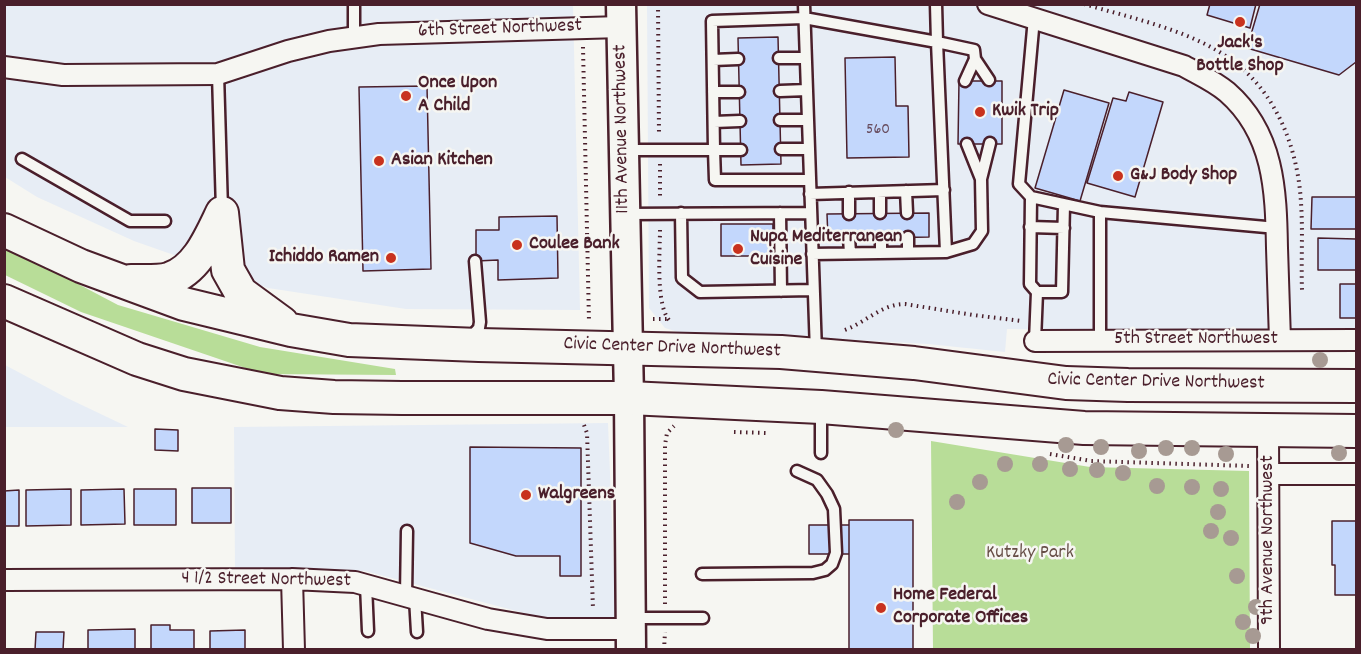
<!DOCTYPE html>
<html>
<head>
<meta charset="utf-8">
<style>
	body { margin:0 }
	#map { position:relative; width:1361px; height:654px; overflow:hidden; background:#f6f6f2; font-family:Dekko,sans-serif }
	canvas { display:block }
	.frame { position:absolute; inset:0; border:6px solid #4a1f2b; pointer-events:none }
</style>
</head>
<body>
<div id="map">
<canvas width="1361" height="654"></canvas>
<div class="frame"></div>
</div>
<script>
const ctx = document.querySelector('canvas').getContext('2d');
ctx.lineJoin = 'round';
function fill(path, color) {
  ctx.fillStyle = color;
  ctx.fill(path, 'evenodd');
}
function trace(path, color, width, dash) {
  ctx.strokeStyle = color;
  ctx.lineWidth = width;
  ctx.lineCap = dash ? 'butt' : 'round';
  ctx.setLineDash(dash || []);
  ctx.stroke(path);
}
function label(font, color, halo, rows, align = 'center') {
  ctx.font = font + ' Dekko,sans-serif';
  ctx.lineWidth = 5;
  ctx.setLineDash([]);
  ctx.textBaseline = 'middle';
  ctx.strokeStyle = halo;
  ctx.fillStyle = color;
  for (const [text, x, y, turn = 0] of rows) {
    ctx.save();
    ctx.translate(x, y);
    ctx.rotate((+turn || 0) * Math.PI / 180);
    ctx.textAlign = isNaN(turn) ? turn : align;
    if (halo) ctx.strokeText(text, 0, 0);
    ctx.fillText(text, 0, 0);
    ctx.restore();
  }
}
fill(new Path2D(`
	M 4,5 L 573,5 L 580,310 L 406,309 L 268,288 L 134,241 L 37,197 L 5,177 Z
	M 647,5 L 1356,5 L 1356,334 L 1007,329 L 1005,352 L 928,344 L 817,338 L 688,335 L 665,328 L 649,308 Z
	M 5,365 L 65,397 L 128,427 L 5,427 Z
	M 608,423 L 616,622 L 558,622 L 365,571 L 235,570 L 234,427 Z`), '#e7edf5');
fill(new Path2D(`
	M 4,245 L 118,305 L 260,347 L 395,369 L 396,375 L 263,374 L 81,312 L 5,275 Z
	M 931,441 L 1090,467 L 1249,471 L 1250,649 L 933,649 Z`), '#b8dd98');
const building = new Path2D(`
	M 1210,4 L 1256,4 L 1250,28 L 1207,15 Z
	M 1260,4 L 1356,4 L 1356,62 L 1339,75 L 1247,48 Z
	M 778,37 L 781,164 L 741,165 L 738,38 Z
	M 895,57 L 896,106 L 908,106 L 909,157 L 847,158 L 845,58 Z
	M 959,81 L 1002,81 L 1002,144 L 958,144 Z
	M 427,86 L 431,269 L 363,271 L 359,87 Z
	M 1064,90 L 1109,103 L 1080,201 L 1035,188 Z
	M 1129,92 L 1163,102 L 1135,197 L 1087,183 L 1113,98 L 1126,101 Z
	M 1312,197 L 1356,197 L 1356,229 L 1311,229 Z
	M 929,213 L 929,237 L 828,239 L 827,214 Z
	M 557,216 L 558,278 L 498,280 L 498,260 L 476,261 L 476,230 L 499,230 L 499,217 Z
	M 721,224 L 773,224 L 773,256 L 721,256 Z
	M 1318,238 L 1356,239 L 1356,270 L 1318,270 Z
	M 1340,284 L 1356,284 L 1356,318 L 1340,318 Z
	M 155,429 L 178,430 L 178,451 L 155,450 Z
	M 470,447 L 581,448 L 581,576 L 560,576 L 560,556 L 516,556 L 470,543 Z
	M 192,488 L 231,488 L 231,523 L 192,523 Z
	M 71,489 L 71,525 L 26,526 L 26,490 Z
	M 124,489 L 125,524 L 81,525 L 81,490 Z
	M 134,489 L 176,489 L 176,525 L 134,525 Z
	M 19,490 L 19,526 L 4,526 L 4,491 Z
	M 849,520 L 913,520 L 913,650 L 849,650 Z
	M 1332,521 L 1356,521 L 1356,595 L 1335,595 L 1335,565 L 1332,565 Z
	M 809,525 L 849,525 L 849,554 L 809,554 Z
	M 151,625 L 170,625 L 170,630 L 194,630 L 194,650 L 151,650 Z
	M 135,629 L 135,650 L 88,650 L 88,630 Z
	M 245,630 L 245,650 L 210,650 L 210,631 Z
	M 36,632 L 64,632 L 63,650 L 35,650 Z`);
fill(building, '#c3d7fc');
trace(building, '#4a1f2b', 1.5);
const lane = new Path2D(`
	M 804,4 L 816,352
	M 936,4 L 937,42 L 974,50 L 975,59 L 965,81
	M 1034,18 L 1019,184 L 1031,197 L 1100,212
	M 354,37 L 354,4
	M 779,58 L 805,58
	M 975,59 L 989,80
	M 713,60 L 738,59
	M 218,74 L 222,210
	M 780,91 L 807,90
	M 713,92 L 739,92
	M 780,120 L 807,120
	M 714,122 L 740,121
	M 967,144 L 981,179
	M 781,149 L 809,149
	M 626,150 L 714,150 L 715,180 L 810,180
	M 741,150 L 714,150 L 712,21 L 804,18 L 937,42 L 946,252 L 812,254
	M 22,159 L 130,221 L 165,221
	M 906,191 L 907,213
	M 849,192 L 849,214
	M 880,192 L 880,213
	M 810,194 L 944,190
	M 1031,197 L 1030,284 L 1037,292 L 1062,292 L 1064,205
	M 681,213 L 682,278 L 700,292 L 813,290
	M 780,213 L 781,291
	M 625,214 L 811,213
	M 1030,227 L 1064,228
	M 908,237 L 908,252
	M 849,238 L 850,253
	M 881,238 L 881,253
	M 946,252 L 973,244 L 982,231 L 981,179 L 990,143
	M 470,338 L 479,328 L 480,322 L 475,261
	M 1035,341 L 1037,292
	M 1100,341 L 1100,212 L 1277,228
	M 821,410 L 821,453
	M 702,574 L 813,573 L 825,570 L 832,564 L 836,553 L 834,509 L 827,494 L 817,480 L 797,471
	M 366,585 L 368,631
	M 406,596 L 407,531
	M 415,598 L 417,632
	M 631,618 L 703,618`);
const street = new Path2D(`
	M 988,4 L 1184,66 C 1198,74 1214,81 1227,92 C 1274,133 1276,190 1277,248 C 1278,278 1279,309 1280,340
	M 4,67 L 63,75 L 218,74 L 288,51 L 329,41 L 379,34 L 621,27
	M 1035,341 L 1356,340
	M 1268,431 L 1269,650
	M 1269,474 L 1356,474
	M 292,579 L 294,650
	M 4,580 L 292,579 L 355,582 L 488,619 L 547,629 L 631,629`);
const secondary = new Path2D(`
	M 621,4 L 629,398 L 631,650`);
const primary = new Path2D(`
	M 222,213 L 228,270 L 241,293 L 282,323
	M 4,230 L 81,266 L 184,304 L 291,330 L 349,340 L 479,345 L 781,352 L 914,363 L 1066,383 L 1128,385 L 1356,386
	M 131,281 C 143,281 158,282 169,279 C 197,270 210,238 222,213
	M 4,301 L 137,359 L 184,374 L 280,393 L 334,397 L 402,398 L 629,398 L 821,407 L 1084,428 L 1356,431`);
trace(lane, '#4a1f2b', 15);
trace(street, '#4a1f2b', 24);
trace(secondary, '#4a1f2b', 33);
trace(primary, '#4a1f2b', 36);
trace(new Path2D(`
	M 658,4 L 659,136
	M 1084,4 C 1131,18 1190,30 1230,59 C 1276,91 1298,148 1301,203 C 1303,231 1301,261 1302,290
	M 583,47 L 589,322
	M 660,164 L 660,199
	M 660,230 C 660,251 655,309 671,322
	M 653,319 L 667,319
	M 845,330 C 866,322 882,304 905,304 L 973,315 L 1021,321
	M 584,425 L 587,433 L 593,609
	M 734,432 L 766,433
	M 1050,454 L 1091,461 L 1249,466
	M 665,604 L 665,445 L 667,433 L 674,426
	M 664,650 L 665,632`), '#4a1f2b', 4, [1.5, 4.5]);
trace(lane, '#f6f6f2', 10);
trace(street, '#f6f6f2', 20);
trace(secondary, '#f6f6f2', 28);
trace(primary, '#f6f6f2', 32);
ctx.fillStyle = '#a79a93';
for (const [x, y] of [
	[1320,360],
	[896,430],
	[1066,445],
	[1101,447],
	[1166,448],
	[1192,448],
	[1139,451],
	[1339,453],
	[1226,454],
	[1005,464],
	[1040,464],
	[1070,469],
	[1097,470],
	[1123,473],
	[980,482],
	[1157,486],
	[1192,487],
	[1221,489],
	[957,502],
	[1218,512],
	[1211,531],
	[1231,538],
	[1237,576],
	[1256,607],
	[1243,622],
	[1253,636]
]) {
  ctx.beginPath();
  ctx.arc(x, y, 8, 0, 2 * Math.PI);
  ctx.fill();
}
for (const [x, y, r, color] of [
	[1240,22,6,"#c8321e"],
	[406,96,6,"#c8321e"],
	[980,112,6,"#c8321e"],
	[379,161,6,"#c8321e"],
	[1118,176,6,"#c8321e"],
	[517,245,6,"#c8321e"],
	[738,249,6,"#c8321e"],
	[391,258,6,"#c8321e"],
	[526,495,6,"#c8321e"],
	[881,608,6,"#c8321e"]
]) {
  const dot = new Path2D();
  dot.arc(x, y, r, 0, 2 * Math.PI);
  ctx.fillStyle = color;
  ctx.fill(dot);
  trace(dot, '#f6f6f2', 2);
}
label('16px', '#684d5f', null, [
	["560",878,131]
]);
label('20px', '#4a1f2b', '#f6f6f2', [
	["6th Street Northwest",500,30,-2],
	["11th Avenue Northwest",623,129,-91],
	["5th Street Northwest",1196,340],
	["Civic Center Drive Northwest",672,349,2],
	["Civic Center Drive Northwest",1156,383,1],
	["9th Avenue Northwest",1269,540,-90],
	["4 1/2 Street Northwest",266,581,1]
]);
label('bold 20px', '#4a1f2b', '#f6f6f2', [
	["Jack's",1240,44,"center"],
	["Bottle Shop",1240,67,"center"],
	["Once Upon",418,84],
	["A Child",418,107],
	["Kwik Trip",992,112],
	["Asian Kitchen",391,161],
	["G&J Body Shop",1130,176],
	["Nupa Mediterranean",750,238],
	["Cuisine",750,261],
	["Coulee Bank",529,245],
	["Ichiddo Ramen",379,258,"right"],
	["Walgreens",538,495],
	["Home Federal",893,596],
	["Corporate Offices",893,619]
], 'left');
label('20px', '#664e46', '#f6f6f2', [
	["Kutzky Park",1030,554]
]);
</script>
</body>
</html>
